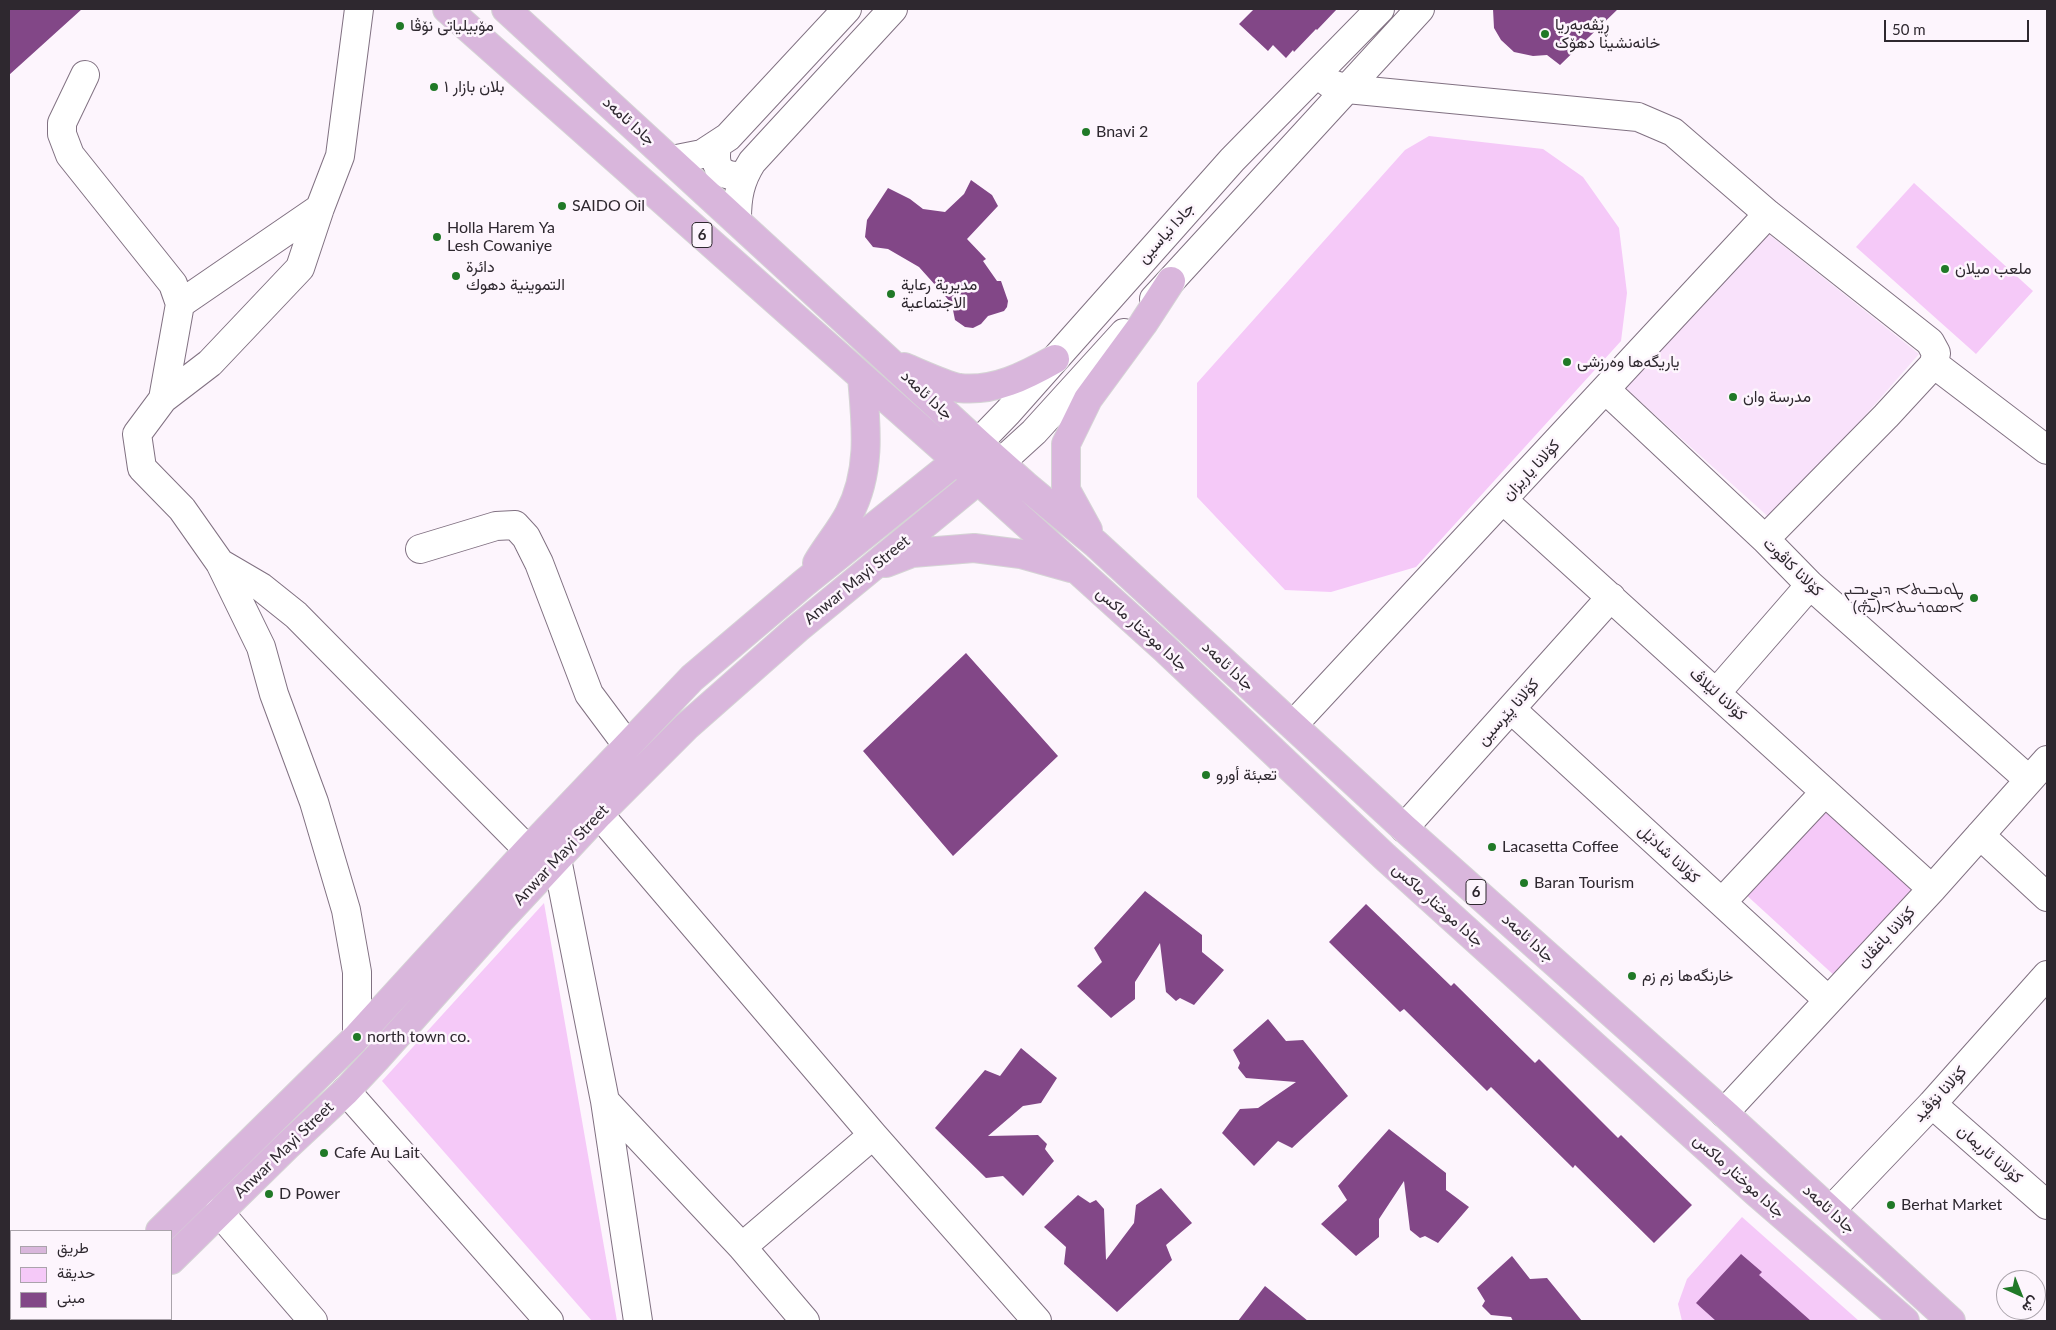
<!DOCTYPE html>
<html>
<head>
<meta charset="utf-8">
<style>
	body { margin:0 }
	#map { position:relative; width:2056px; height:1330px; overflow:hidden; background:#fdf5fd; font-family:Lato,Vazirmatn,sans-serif }
	canvas { display:block }
	.frame { position:absolute; inset:0; border:10px solid #2e282f; pointer-events:none }
	.legend { position:absolute; left:10px; top:1230px; width:162px; height:90px; box-sizing:border-box; background:#fdf5fd; border:1px solid #aaa3ab; margin:0; padding:6px 9px; list-style:none; font-size:15px; color:#2e282f }
	.legend li { display:flex; align-items:center; gap:10px; height:25px }
	.legend b { width:25px; border:1px solid #aaa3ab }
	.north { position:absolute; left:1996px; top:1270px; width:50px; height:50px; box-sizing:border-box; background:#fdf5fd; border:1px solid #aaa3ab; border-radius:50%; rotate:136deg; font-size:14px; font-weight:700; line-height:20px; text-align:center; color:#2e282f }
	.north::after { content:''; display:block; margin:auto; width:18px; height:22px; background:#207927; clip-path:polygon(50% 0,100% 100%,50% 72%,0 100%) }
	.scale { position:absolute; left:1884px; top:20px; width:145px; height:22px; box-sizing:border-box; border:2px solid #2e282f; border-top:0; padding-left:6px; font-size:15px; line-height:18px; white-space:nowrap; color:#2e282f; -webkit-text-stroke:4px #fdf5fd; paint-order:stroke }
</style>
</head>
<body>
<div id="map">
<canvas width="2056" height="1330"></canvas>
<div class="frame"></div>
<ul class="legend">
<li><b style="height:6px;background:#d9b6dc"></b>طريق</li>
<li><b style="height:14px;background:#f5c9f8"></b>حديقة</li>
<li><b style="height:14px;background:#824787"></b>مبنى</li>
</ul>
<div class="north">ش</div>
<div class="scale">50 m</div>
</div>
<script>
const ctx = document.querySelector('canvas').getContext('2d');
ctx.lineJoin = 'round';
function fill(path, color) {
  ctx.fillStyle = color;
  ctx.fill(path, 'evenodd');
}
function trace(path, color, width, dash) {
  ctx.strokeStyle = color;
  ctx.lineWidth = width;
  ctx.lineCap = dash ? 'butt' : 'round';
  ctx.setLineDash(dash || []);
  ctx.stroke(path);
}
function label(font, color, halo, rows, align = 'center') {
  ctx.font = font + ' Lato,Vazirmatn,"Noto Sans Syriac",sans-serif';
  ctx.lineWidth = 5;
  ctx.setLineDash([]);
  ctx.textBaseline = 'middle';
  ctx.strokeStyle = halo;
  ctx.fillStyle = color;
  for (const [text, x, y, turn = 0] of rows) {
    ctx.save();
    ctx.translate(x, y);
    ctx.rotate((+turn || 0) * Math.PI / 180);
    ctx.textAlign = isNaN(turn) ? turn : align;
    if (halo) ctx.strokeText(text, 0, 0);
    ctx.fillText(text, 0, 0);
    ctx.restore();
  }
}
fill(new Path2D(`
	M 1766,232 L 1919,354 L 1773,521 L 1624,387 Z`), '#f9e2fb');
fill(new Path2D(`
	M 1429,136 L 1543,149 L 1583,177 L 1619,228 L 1627,293 L 1621,341 L 1416,567 L 1331,592 L 1285,590 L 1197,497 L 1197,383 L 1405,150 Z
	M 1914,183 L 2033,291 L 1976,354 L 1856,247 Z
	M 1823,804 L 1917,890 L 1837,978 L 1743,892 Z
	M 544,903 L 617,1321 L 592,1321 L 382,1081 Z
	M 1742,1217 L 1859,1321 L 1682,1321 L 1678,1304 L 1687,1279 Z`), '#f5c9f8');
fill(new Path2D(`
	M 9,9 L 82,9 L 9,75 Z
	M 1254,9 L 1337,9 L 1317,30 L 1316,29 L 1294,52 L 1293,50 L 1286,58 L 1273,45 L 1268,51 L 1239,24 Z
	M 1493,9 L 1618,9 L 1560,65 L 1547,55 L 1533,56 L 1514,52 L 1501,40 L 1494,28 Z
	M 971,180 L 992,195 L 998,206 L 967,239 L 986,259 L 983,261 L 997,281 L 1001,281 L 1008,301 L 1007,307 L 1004,311 L 988,316 L 981,324 L 973,328 L 965,327 L 955,320 L 952,305 L 946,297 L 919,267 L 888,249 L 873,247 L 865,237 L 867,220 L 888,188 L 910,199 L 923,209 L 945,212 L 964,194 Z
	M 966,653 L 1058,756 L 953,856 L 863,751 Z
	M 1145,891 L 1202,935 L 1202,952 L 1224,970 L 1194,1005 L 1180,998 L 1176,1001 L 1166,992 L 1160,943 L 1135,982 L 1135,999 L 1111,1018 L 1077,986 L 1102,962 L 1094,948 Z
	M 1366,904 L 1451,986 L 1454,983 L 1535,1063 L 1539,1059 L 1618,1138 L 1621,1135 L 1692,1205 L 1654,1243 L 1575,1165 L 1573,1168 L 1491,1087 L 1487,1091 L 1404,1009 L 1400,1012 L 1329,942 Z
	M 1268,1019 L 1286,1041 L 1303,1040 L 1348,1096 L 1292,1148 L 1278,1141 L 1254,1166 L 1222,1133 L 1240,1109 L 1258,1108 L 1296,1082 L 1246,1078 L 1238,1068 L 1240,1063 L 1233,1050 Z
	M 1021,1048 L 1057,1078 L 1041,1103 L 1023,1106 L 988,1136 L 1038,1135 L 1047,1144 L 1045,1149 L 1054,1161 L 1023,1196 L 1003,1176 L 986,1178 L 935,1128 L 985,1070 L 1000,1076 Z
	M 1389,1129 L 1446,1173 L 1446,1190 L 1469,1207 L 1438,1243 L 1425,1236 L 1420,1238 L 1410,1230 L 1404,1181 L 1379,1219 L 1379,1237 L 1356,1256 L 1321,1224 L 1347,1200 L 1338,1186 Z
	M 1161,1188 L 1192,1223 L 1166,1245 L 1172,1260 L 1117,1312 L 1064,1264 L 1066,1247 L 1044,1227 L 1078,1195 L 1090,1203 L 1096,1200 L 1104,1209 L 1106,1260 L 1134,1223 L 1136,1205 Z
	M 1741,1254 L 1762,1272 L 1759,1275 L 1811,1321 L 1716,1321 L 1696,1303 Z
	M 1512,1256 L 1530,1279 L 1547,1278 L 1582,1321 L 1513,1321 L 1511,1317 L 1491,1315 L 1482,1306 L 1485,1301 L 1477,1288 Z
	M 1265,1286 L 1308,1321 L 1238,1321 Z`), '#824787');
const minor = new Path2D(`
	M 1317,74 L 1329,83 L 1347,89 L 1638,117 L 1673,132 L 1768,214 L 1930,342 L 1936,353 L 1934,364 L 1886,416 L 1765,539
	M 85,75 L 62,123 L 62,134 L 70,155 L 173,284 L 180,304 L 163,399
	M 717,146 C 713,169 721,177 744,176
	M 672,160 L 702,154 L 728,137 L 847,9
	M 737,219 C 737,197 740,181 752,162 L 893,9
	M 1154,299 L 1420,9
	M 180,304 L 320,208
	M 1934,364 L 2047,450
	M 1606,390 L 1765,539 L 1810,585 L 2029,780
	M 978,443 L 1008,412 L 1232,160 L 1380,9
	M 1000,463 L 1034,432 L 1124,333
	M 1503,500 L 1932,889
	M 420,549 L 496,526 L 515,525 L 526,537 L 539,563 L 589,694 L 627,745
	M 220,563 L 261,587 L 296,615 L 528,850
	M 1716,693 L 1810,585
	M 1511,709 L 1828,1000
	M 1293,725 L 1768,214
	M 599,814 L 873,1135 L 1037,1321
	M 1404,828 L 1611,597
	M 1980,835 L 2047,897
	M 557,859 L 605,1101 L 638,1321
	M 1722,902 L 1825,792
	M 357,1037 L 357,972 L 346,910 L 314,802 L 274,694 L 261,647 L 220,563 L 182,509 L 142,468 L 137,434 L 163,399 L 210,363 L 300,268 L 320,208 L 340,156 L 359,9
	M 346,1091 L 549,1321
	M 605,1101 L 742,1247 L 805,1321
	M 1932,1104 L 2047,1205
	M 1724,1113 L 1932,889 L 2047,760
	M 1831,1210 L 1932,1104 L 2047,975
	M 219,1212 L 313,1321
	M 742,1247 L 873,1135`);
const major = new Path2D(`
	M 447,9 L 957,461 L 1164,648 L 1385,857 L 1757,1193 L 1905,1321
	M 506,9 L 978,443 L 1025,485 L 1096,544 L 1404,828 L 1724,1113 L 1951,1321
	M 904,367 C 919,373 944,385 959,388 C 994,392 1025,376 1055,359
	M 1088,530 L 1066,490 L 1066,444 L 1088,399 L 1143,324 L 1171,281
	M 817,563 C 827,546 840,531 849,514 C 872,471 866,423 862,377
	M 886,563 L 912,553 L 974,548 L 1021,554 L 1071,568
	M 160,1231 L 357,1037 L 528,850 L 692,678 L 804,583 L 971,449
	M 171,1260 L 287,1146 L 346,1091 L 376,1059 L 501,919 L 599,814 L 687,726 L 797,629 L 992,469
	M 66,1321 L 69,1319
	M 109,1321 L 112,1319`);
trace(minor, '#817182', 30);
trace(major, '#d5d4d5', 30);
trace(minor, '#fff', 28);
trace(major, '#d9b6dc', 28);
for (const [x, y, r, color] of [
	[400,26,5,"#207927"],
	[1545,34,5,"#207927"],
	[434,87,5,"#207927"],
	[1086,132,5,"#207927"],
	[562,206,5,"#207927"],
	[437,237,5,"#207927"],
	[1945,269,5,"#207927"],
	[456,276,5,"#207927"],
	[891,294,5,"#207927"],
	[1567,362,5,"#207927"],
	[1733,397,5,"#207927"],
	[1974,598,5,"#207927"],
	[1206,775,5,"#207927"],
	[1492,847,5,"#207927"],
	[1524,883,5,"#207927"],
	[1632,976,5,"#207927"],
	[357,1037,5,"#207927"],
	[324,1153,5,"#207927"],
	[269,1194,5,"#207927"],
	[1891,1205,5,"#207927"]
]) {
  const dot = new Path2D();
  dot.arc(x, y, r, 0, 2 * Math.PI);
  ctx.fillStyle = color;
  ctx.fill(dot);
  trace(dot, '#fdf5fd', 2);
}
for (const [x, y, w] of [
	[702,235,20],
	[1476,892,20]
]) {
  const box = new Path2D();
  box.roundRect(x - w / 2, y - 12.5, w, 25, 4);
  ctx.fillStyle = '#fdf5fd';
  ctx.fill(box);
  trace(box, '#2e282f', 1);
}
label('bold 15px', '#2e282f', null, [
	["6",702,235],
	["6",1476,892]
]);
label('16px', '#2e282f', '#fdf5fd', [
	["ڕێڤه‌به‌ریا",1555,25],
	["خانەنشينا دهۆک",1555,43],
	["مۆبیلیاتی نۆڤا",410,26],
	["بلان بازار ١",444,87],
	["Bnavi 2",1096,132],
	["SAIDO Oil",572,206],
	["Holla Harem Ya",447,228],
	["Lesh Cowaniye",447,246],
	["دائرة",466,267],
	["التموينية دهوك",466,285],
	["ملعب ميلان",1955,269],
	["مديرية رعاية",901,285],
	["الاجتماعية",901,303],
	["ياريگەها وەرزشی",1577,362],
	["مدرسة وان",1743,397],
	["ܛܘܝܒܝܬܐ ܕܢܨܝܒܝܢ",1964,589,"right"],
	["ܐܣܘܪܝܝܬܐ(ܞ)",1964,607,"right"],
	["تعبئة أورو",1216,775],
	["Lacasetta Coffee",1502,847],
	["Baran Tourism",1534,883],
	["خارنگەها زم زم",1642,976],
	["north town co.",367,1037],
	["Cafe Au Lait",334,1153],
	["D Power",279,1194],
	["Berhat Market",1901,1205]
], 'left');
label('16px', '#2e282f', '#fdf5fd', [
	["جادا ئامەد",629,121,42],
	["جادا نیاسین",1166,233,-48],
	["جادا ئامەد",927,395,43],
	["کۆلانا یاریزان",1531,470,-47],
	["کۆلانا کاڤوت",1793,567,44],
	["Anwar Mayi Street",857,580,-39],
	["جادا موختار ماكس",1142,629,42],
	["جادا ئامەد",1228,666,43],
	["کۆلانا لێلاڤ",1718,694,42],
	["کۆلانا پێرسین",1508,712,-48],
	["کۆلانا شادێل",1669,854,43],
	["Anwar Mayi Street",561,855,-47],
	["جادا موختار ماكس",1438,905,42],
	["کۆلانا باغڤان",1886,937,-47],
	["جادا ئامەد",1528,938,42],
	["کۆلانا نۆڤید",1940,1094,-47],
	["Anwar Mayi Street",284,1150,-44],
	["کۆلانا ئاریمان",1990,1154,41],
	["جادا موختار ماكس",1739,1176,42],
	["جادا ئامەد",1829,1209,42]
]);
</script>
</body>
</html>
